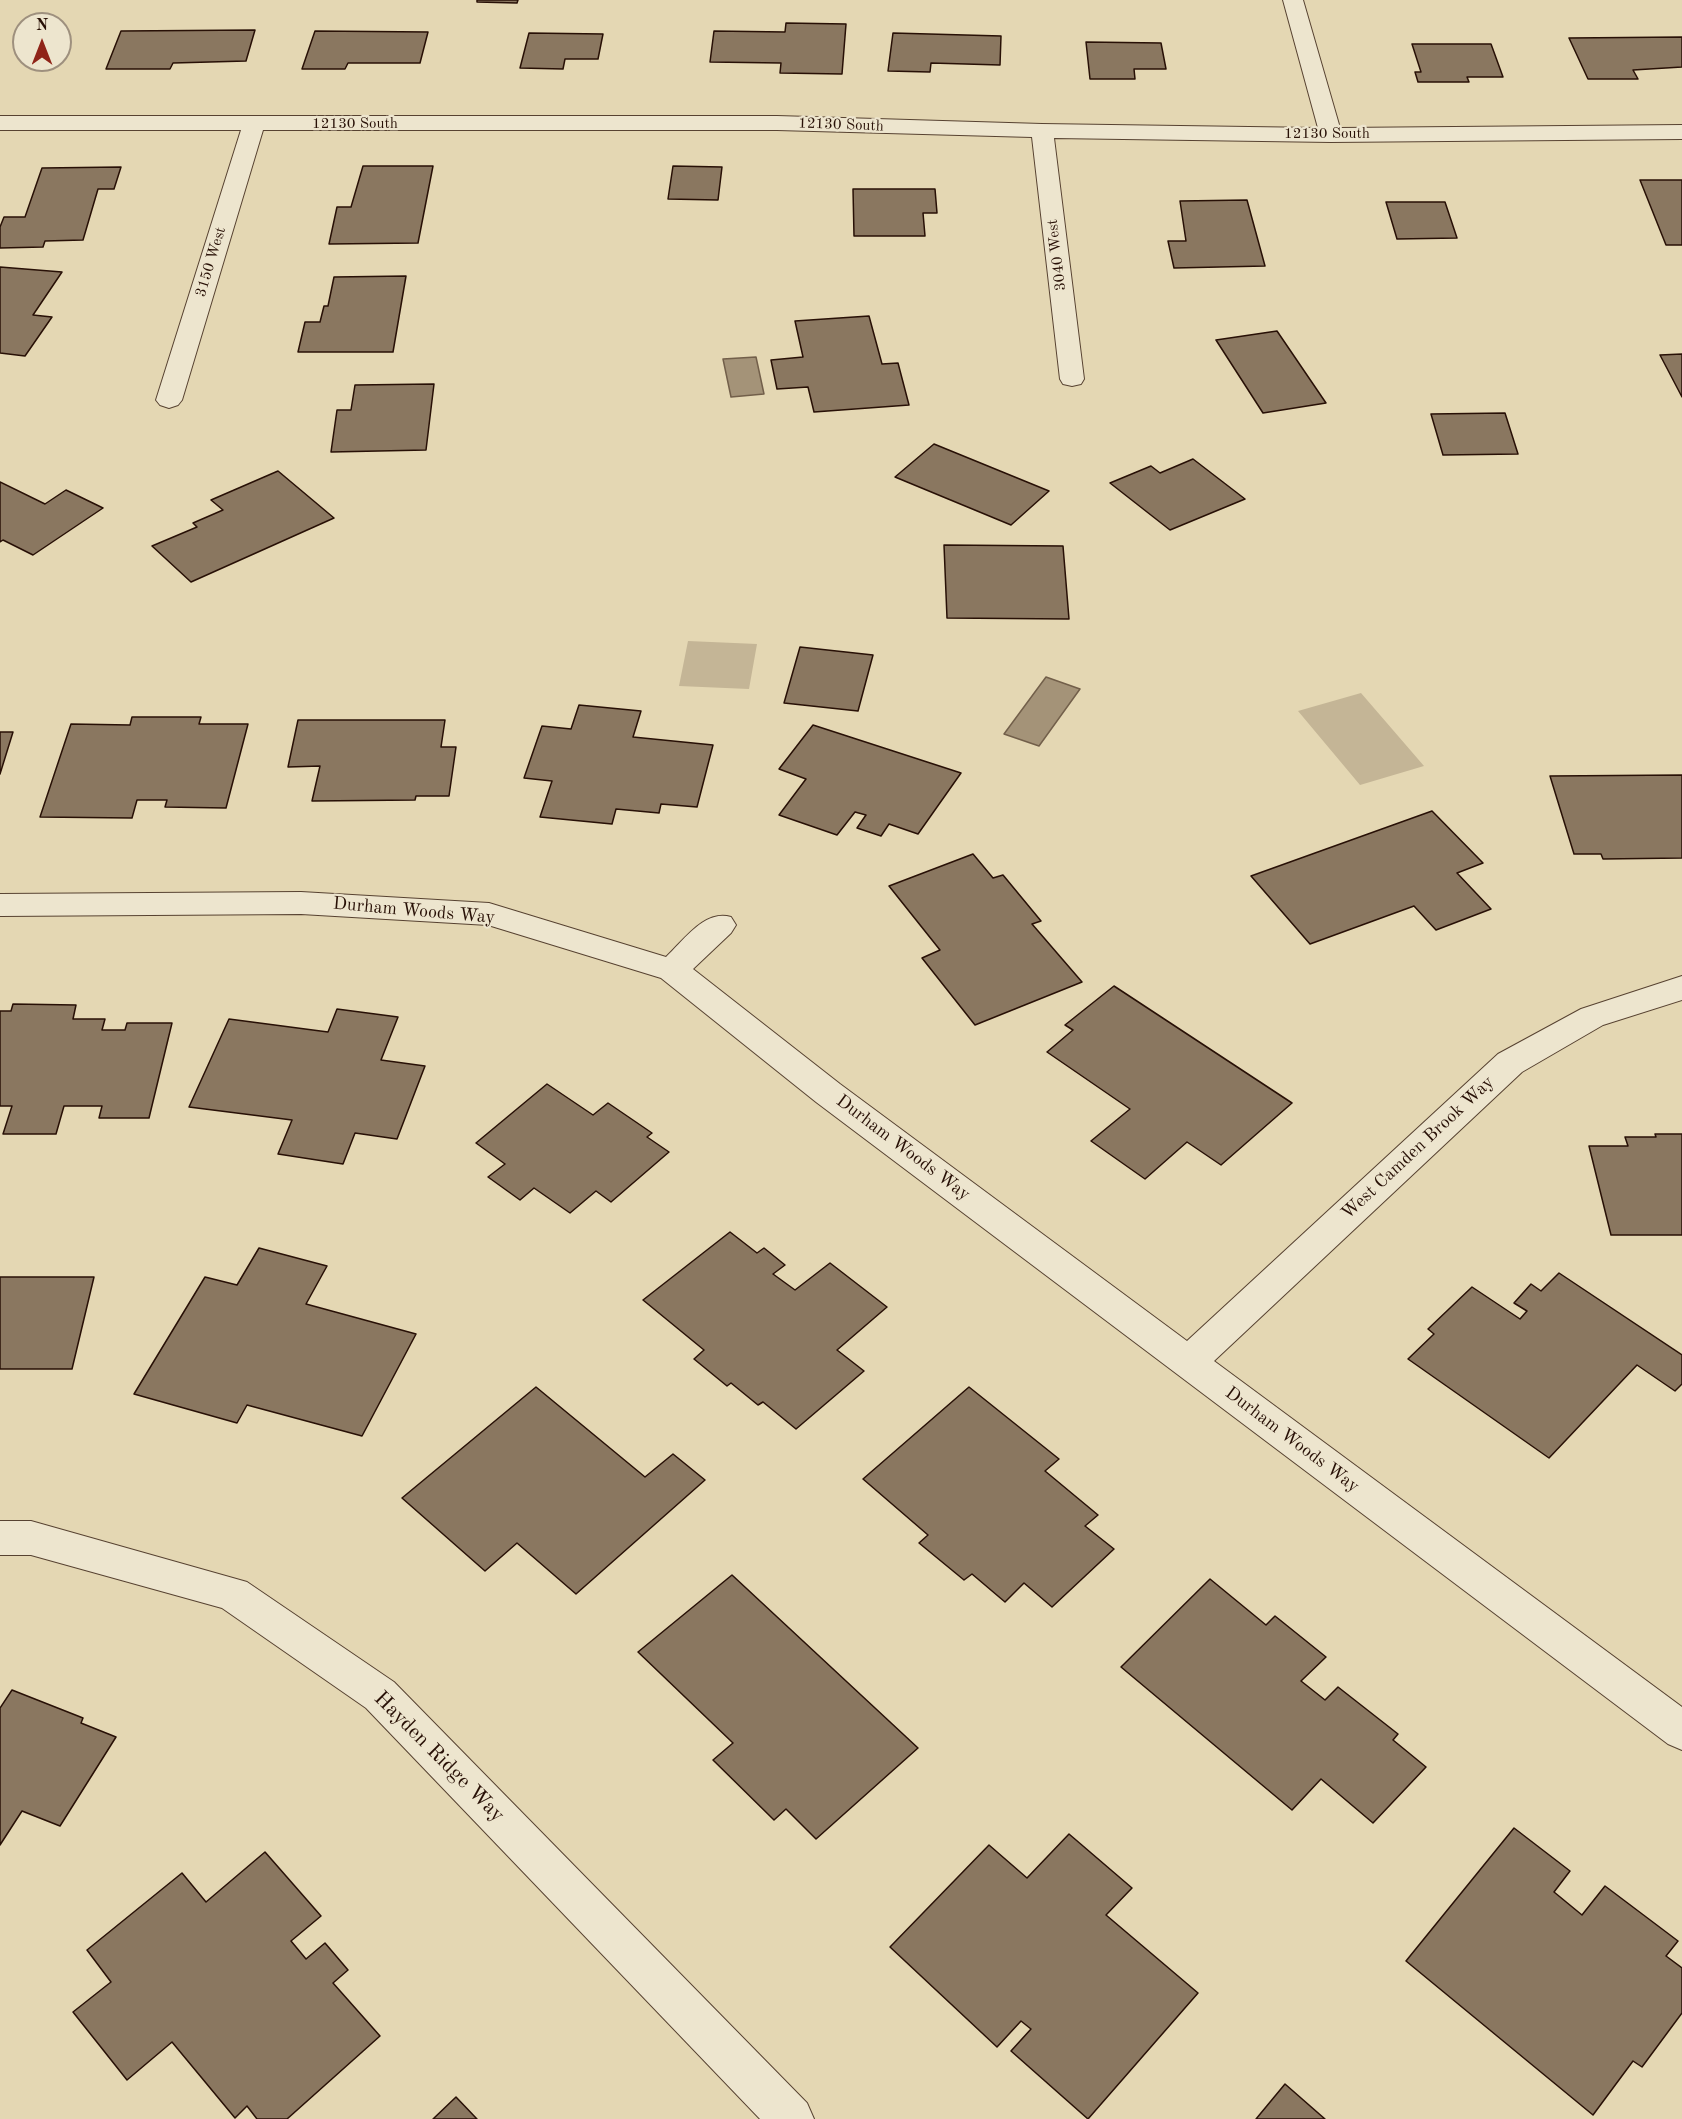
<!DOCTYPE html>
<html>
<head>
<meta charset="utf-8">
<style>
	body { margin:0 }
	#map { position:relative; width:1682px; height:2119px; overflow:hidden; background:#e4d7b3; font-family:"Old Standard TT",serif }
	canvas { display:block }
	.north { position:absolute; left:12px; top:12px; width:60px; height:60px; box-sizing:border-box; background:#ede5ce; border:2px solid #9e907e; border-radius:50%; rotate:0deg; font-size:16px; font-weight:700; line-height:24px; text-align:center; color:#281006 }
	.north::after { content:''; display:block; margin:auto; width:21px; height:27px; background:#8f2418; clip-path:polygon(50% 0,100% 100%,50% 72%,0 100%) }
</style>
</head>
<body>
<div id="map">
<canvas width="1682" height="2119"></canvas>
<div class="north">N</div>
</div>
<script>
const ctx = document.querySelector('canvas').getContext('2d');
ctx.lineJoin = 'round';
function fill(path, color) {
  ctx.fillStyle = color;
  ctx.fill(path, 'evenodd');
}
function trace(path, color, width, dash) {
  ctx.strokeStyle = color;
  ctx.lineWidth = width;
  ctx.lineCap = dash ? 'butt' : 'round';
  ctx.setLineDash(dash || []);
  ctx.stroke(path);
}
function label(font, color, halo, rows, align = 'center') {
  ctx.font = font + ' "Old Standard TT",serif';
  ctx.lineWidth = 4.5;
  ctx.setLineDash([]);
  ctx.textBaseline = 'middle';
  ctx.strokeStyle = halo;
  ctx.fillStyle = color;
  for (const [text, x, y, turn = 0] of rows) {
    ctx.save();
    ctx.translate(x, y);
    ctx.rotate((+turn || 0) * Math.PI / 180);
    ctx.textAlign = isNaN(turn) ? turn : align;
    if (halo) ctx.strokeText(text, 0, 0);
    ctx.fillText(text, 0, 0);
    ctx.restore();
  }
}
fill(new Path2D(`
	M 688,641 L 757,644 L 749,689 L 679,686 Z
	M 1361,693 L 1424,766 L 1360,785 L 1298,711 Z`), '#c4b596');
const water = new Path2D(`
	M 756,357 L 764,394 L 731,397 L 723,359 Z
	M 1046,677 L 1080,689 L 1039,746 L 1004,734 Z`);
fill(water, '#a49378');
trace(water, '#725f4a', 1.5);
const building = new Path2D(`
	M 477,0 L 518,0 L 517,3 L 477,2 Z
	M 786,23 L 846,24 L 842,74 L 780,73 L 781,63 L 710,62 L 714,31 L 785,32 Z
	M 255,30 L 246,61 L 173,63 L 170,69 L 106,69 L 121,31 Z
	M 315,31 L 428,32 L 420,63 L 348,63 L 345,69 L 302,69 Z
	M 529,33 L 603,34 L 598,59 L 565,59 L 563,69 L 520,68 Z
	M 893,33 L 1001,36 L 1000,65 L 931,63 L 930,72 L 888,71 Z
	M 1682,37 L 1682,67 L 1633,70 L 1638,79 L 1588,79 L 1569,38 Z
	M 1086,42 L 1161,43 L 1166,69 L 1134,69 L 1135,79 L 1090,79 Z
	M 1412,44 L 1491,44 L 1503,77 L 1467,77 L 1469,82 L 1418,82 L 1415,72 L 1421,72 Z
	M 363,166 L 433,166 L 418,243 L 329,244 L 337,207 L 351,207 Z
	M 673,166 L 722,167 L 718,200 L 668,199 Z
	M 121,167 L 114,189 L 98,189 L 83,240 L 45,241 L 43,247 L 0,248 L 0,227 L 4,217 L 25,217 L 42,168 Z
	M 1640,180 L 1682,180 L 1682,245 L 1666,245 Z
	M 853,189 L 935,189 L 937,213 L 923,213 L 925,236 L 854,236 Z
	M 1247,200 L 1265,266 L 1174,268 L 1168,241 L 1186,241 L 1180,201 Z
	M 1386,202 L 1445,202 L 1457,238 L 1397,239 Z
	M 0,267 L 62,272 L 33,315 L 52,317 L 25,356 L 0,353 Z
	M 406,276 L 393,352 L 298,352 L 305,322 L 320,322 L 324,306 L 328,306 L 334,277 Z
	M 869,316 L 882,364 L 898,363 L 909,405 L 814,412 L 808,387 L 777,389 L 771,360 L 803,357 L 795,321 Z
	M 1277,331 L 1326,403 L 1263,413 L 1216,340 Z
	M 1682,354 L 1682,397 L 1660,355 Z
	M 434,384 L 426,450 L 331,452 L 337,410 L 351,410 L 355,385 Z
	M 1505,413 L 1518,454 L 1443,455 L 1431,414 Z
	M 934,444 L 1049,491 L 1011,525 L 895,477 Z
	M 1193,459 L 1245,499 L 1170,530 L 1110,483 L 1151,466 L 1160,473 Z
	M 278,471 L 334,518 L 191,582 L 152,546 L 197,527 L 193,523 L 223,510 L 211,500 Z
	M 0,482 L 45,504 L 66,490 L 103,508 L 33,555 L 3,540 L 0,542 Z
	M 944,545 L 1063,546 L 1069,619 L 947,618 Z
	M 800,647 L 873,655 L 858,711 L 784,703 Z
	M 579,705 L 641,711 L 633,737 L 713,745 L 697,807 L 661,804 L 659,813 L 616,809 L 612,824 L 540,817 L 552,781 L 524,778 L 542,726 L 571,729 Z
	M 132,717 L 201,717 L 199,724 L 248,724 L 226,808 L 165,807 L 167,800 L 137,800 L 132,818 L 40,817 L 71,724 L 130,725 Z
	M 298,720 L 445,720 L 441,747 L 456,747 L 449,796 L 416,796 L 415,800 L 312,801 L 320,766 L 288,767 Z
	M 813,725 L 961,773 L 918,834 L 889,824 L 881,836 L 857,828 L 866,815 L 855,812 L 837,835 L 779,815 L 806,779 L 779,769 Z
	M 0,732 L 13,732 L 0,774 Z
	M 1682,775 L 1682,858 L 1603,859 L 1601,854 L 1574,854 L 1550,776 Z
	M 1432,811 L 1483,863 L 1457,873 L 1491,909 L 1436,930 L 1414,906 L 1310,944 L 1251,876 Z
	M 973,854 L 993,878 L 1003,875 L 1041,921 L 1032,924 L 1082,982 L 975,1025 L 922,958 L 940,950 L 889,886 Z
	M 1114,986 L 1292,1103 L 1221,1165 L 1187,1142 L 1145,1179 L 1091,1141 L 1130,1109 L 1047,1052 L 1073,1030 L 1065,1025 Z
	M 13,1004 L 76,1005 L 73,1019 L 105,1019 L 102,1030 L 125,1030 L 127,1023 L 172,1023 L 149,1118 L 99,1118 L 102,1106 L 64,1106 L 56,1134 L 3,1134 L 12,1106 L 0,1106 L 0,1011 L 11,1011 Z
	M 337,1009 L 398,1017 L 381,1060 L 425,1066 L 397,1139 L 355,1133 L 343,1164 L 278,1154 L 292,1120 L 189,1107 L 229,1019 L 328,1032 Z
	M 547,1084 L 593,1115 L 608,1103 L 652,1133 L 647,1137 L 669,1152 L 611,1202 L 596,1191 L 570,1213 L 534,1188 L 520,1200 L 488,1177 L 505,1164 L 476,1143 Z
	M 1655,1134 L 1682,1134 L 1682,1235 L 1611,1235 L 1589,1146 L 1628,1146 L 1625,1137 L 1656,1137 Z
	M 730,1232 L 757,1253 L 764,1248 L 785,1265 L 773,1274 L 795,1290 L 830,1263 L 887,1307 L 837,1350 L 864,1371 L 796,1429 L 763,1402 L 758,1405 L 731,1383 L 727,1386 L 694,1359 L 704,1350 L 643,1300 Z
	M 259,1248 L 327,1266 L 306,1304 L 416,1334 L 362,1436 L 247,1405 L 237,1423 L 134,1394 L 205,1277 L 237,1285 Z
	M 1559,1273 L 1682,1355 L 1682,1384 L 1675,1391 L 1637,1365 L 1549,1458 L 1408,1359 L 1434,1334 L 1428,1329 L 1472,1287 L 1520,1319 L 1527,1311 L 1514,1303 L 1531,1284 L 1541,1291 Z
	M 0,1277 L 94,1277 L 72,1369 L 0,1369 Z
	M 536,1387 L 645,1477 L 673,1454 L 705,1480 L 576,1594 L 517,1543 L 485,1571 L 402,1498 Z
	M 969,1387 L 1059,1459 L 1045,1471 L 1098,1515 L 1085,1526 L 1114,1549 L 1052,1607 L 1024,1583 L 1005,1602 L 972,1574 L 964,1580 L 919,1543 L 928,1535 L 863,1479 Z
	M 732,1575 L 918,1748 L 816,1839 L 786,1809 L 774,1820 L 713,1760 L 733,1743 L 638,1652 Z
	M 1210,1579 L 1266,1625 L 1275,1616 L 1326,1657 L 1301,1681 L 1325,1700 L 1338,1687 L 1398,1734 L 1393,1740 L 1426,1767 L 1373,1823 L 1321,1779 L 1292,1810 L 1121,1667 Z
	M 12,1690 L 83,1718 L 81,1723 L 116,1737 L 60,1826 L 22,1811 L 0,1845 L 0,1708 Z
	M 1514,1828 L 1570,1871 L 1554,1892 L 1582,1915 L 1605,1886 L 1678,1941 L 1666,1956 L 1682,1968 L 1682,2013 L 1642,2067 L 1633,2061 L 1593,2115 L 1406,1961 Z
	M 1069,1834 L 1132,1888 L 1106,1915 L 1198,1993 L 1088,2119 L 1011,2051 L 1031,2029 L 1021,2021 L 997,2047 L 890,1947 L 989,1845 L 1027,1878 Z
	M 265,1852 L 321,1916 L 291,1941 L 306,1959 L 325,1943 L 348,1970 L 333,1983 L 380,2036 L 287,2119 L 257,2119 L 247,2106 L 235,2118 L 172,2042 L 127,2080 L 73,2012 L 111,1982 L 87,1950 L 182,1873 L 206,1902 Z
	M 1285,2084 L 1325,2119 L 1256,2119 Z
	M 456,2097 L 477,2119 L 433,2119 Z`);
fill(building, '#8a7760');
trace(building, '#281006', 1.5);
const street = new Path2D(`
	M 1283,0 L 1303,0 L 1340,128 L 1682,125 L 1682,139 L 1331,142 L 1054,138 L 1084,379 L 1081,384 L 1072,386 L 1063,384 L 1060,379 L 1032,137 L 777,130 L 263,130 L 182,400 L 178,405 L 169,408 L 160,405 L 156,400 L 241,130 L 0,130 L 0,116 L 777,116 L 1042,124 L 1318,128 Z
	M 301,892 L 489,903 L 666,957 C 684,940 705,909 731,917 L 736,925 L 731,933 L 693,969 L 840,1084 L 1187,1341 L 1498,1054 L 1581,1009 L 1682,976 L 1682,1000 L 1603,1025 L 1522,1072 L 1214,1361 L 1682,1707 L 1682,1750 L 1668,1744 L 816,1102 L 661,978 L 488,925 L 301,914 L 0,916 L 0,894 Z
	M 0,1521 L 31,1521 L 247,1582 L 394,1682 L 807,2103 L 814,2119 L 760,2119 L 366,1708 L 222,1608 L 31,1555 L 0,1555 Z`);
trace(street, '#574231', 2);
fill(street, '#ede5ce');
label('15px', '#281006', '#ede5ce', [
	["12130 South",355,124],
	["12130 South",841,125,2],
	["12130 South",1327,134],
	["3040 West",1057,255,-97],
	["3150 West",211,262,-73]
]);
label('18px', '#281006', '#ede5ce', [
	["Durham Woods Way",414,911,5],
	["Durham Woods Way",903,1148,37],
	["West Camden Brook Way",1418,1148,-43],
	["Durham Woods Way",1292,1440,37]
]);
label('21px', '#281006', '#ede5ce', [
	["Hayden Ridge Way",439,1757,45]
]);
</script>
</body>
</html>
